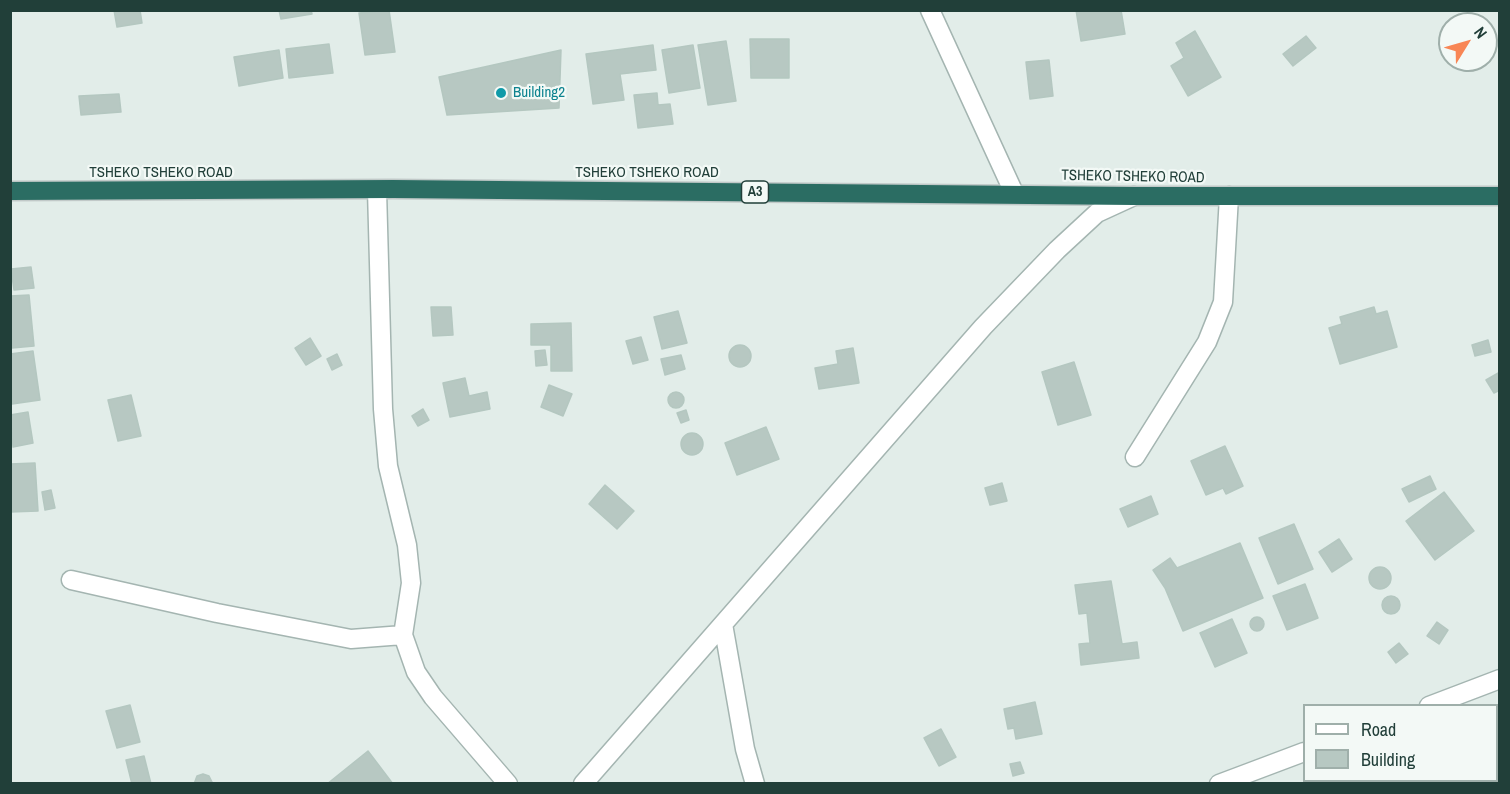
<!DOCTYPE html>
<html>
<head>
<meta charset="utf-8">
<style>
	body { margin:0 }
	#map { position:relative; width:1510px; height:794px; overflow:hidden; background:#e2ede9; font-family:"Archivo Narrow",sans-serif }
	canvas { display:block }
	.frame { position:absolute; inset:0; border:12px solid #213f39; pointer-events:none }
	.legend { position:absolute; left:1303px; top:704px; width:195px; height:78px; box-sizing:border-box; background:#f3f9f6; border:2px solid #9fafaa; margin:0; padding:8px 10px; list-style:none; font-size:18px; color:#213f39 }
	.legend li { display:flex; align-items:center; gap:12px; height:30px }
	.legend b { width:30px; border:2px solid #9fafaa }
	.north { position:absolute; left:1438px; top:12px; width:60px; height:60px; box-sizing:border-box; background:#f3f9f6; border:2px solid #9fafaa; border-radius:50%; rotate:53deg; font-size:16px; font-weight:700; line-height:24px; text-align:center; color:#213f39 }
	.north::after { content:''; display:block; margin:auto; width:21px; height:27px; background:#f88655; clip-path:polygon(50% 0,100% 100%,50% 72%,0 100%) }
</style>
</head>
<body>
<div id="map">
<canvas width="1510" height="794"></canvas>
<div class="frame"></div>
<ul class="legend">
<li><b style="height:8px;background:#fff"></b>Road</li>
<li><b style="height:16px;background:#b7c8c2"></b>Building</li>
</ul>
<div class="north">N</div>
</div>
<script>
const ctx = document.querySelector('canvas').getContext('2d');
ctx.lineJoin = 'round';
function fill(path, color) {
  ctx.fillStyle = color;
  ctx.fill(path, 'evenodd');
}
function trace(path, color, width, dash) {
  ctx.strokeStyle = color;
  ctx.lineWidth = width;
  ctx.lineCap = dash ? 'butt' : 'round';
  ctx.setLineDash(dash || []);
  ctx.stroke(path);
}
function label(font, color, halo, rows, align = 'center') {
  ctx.font = font + ' "Archivo Narrow",sans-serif';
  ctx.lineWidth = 4.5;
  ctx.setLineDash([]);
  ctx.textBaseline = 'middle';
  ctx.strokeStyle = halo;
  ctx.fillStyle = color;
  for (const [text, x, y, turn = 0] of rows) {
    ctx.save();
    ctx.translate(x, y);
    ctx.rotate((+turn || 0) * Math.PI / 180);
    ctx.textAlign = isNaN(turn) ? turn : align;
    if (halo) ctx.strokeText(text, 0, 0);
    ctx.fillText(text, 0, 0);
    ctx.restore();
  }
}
const building = new Path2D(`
	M 114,10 L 140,10 L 142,23 L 117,27 Z
	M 279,10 L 311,10 L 312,14 L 281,19 Z
	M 389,10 L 395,52 L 365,55 L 359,13 Z
	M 1076,10 L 1121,10 L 1125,34 L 1081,41 Z
	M 1195,31 L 1221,77 L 1188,96 L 1171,66 L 1184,58 L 1176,43 Z
	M 1306,36 L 1316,48 L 1293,66 L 1283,54 Z
	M 750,39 L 789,39 L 789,78 L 751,78 Z
	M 726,41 L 736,101 L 708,105 L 698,45 Z
	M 329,44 L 333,73 L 289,78 L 286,49 Z
	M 653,45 L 656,70 L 620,74 L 624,100 L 593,104 L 586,54 Z
	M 693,45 L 700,88 L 669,93 L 662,50 Z
	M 279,50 L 283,78 L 239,86 L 234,57 Z
	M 561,50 L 559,108 L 447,115 L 439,77 Z
	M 1049,60 L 1053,96 L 1030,99 L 1026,62 Z
	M 657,93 L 658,105 L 670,104 L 673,124 L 638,128 L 634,95 Z
	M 119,94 L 121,112 L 81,115 L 79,96 Z
	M 31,267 L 34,288 L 14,290 L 11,269 Z
	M 29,295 L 34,346 L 12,348 L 10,296 Z
	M 431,307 L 451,307 L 453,335 L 433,336 Z
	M 1374,307 L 1376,314 L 1387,311 L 1397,347 L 1340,364 L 1329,328 L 1342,324 L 1340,317 Z
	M 678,311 L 687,343 L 662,349 L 654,317 Z
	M 571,323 L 572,371 L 551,371 L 551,345 L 531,345 L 531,324 Z
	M 641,337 L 648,360 L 633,364 L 626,341 Z
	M 310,338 L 321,356 L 306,365 L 295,348 Z
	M 1488,340 L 1491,352 L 1475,356 L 1472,345 Z
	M729 356a11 11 0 1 1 22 0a11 11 0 1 1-22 0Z
	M 853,348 L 859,383 L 819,389 L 815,368 L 838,364 L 836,351 Z
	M 545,350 L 547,365 L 536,366 L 535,351 Z
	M 33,351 L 40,400 L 12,404 L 10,354 Z
	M 337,354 L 342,365 L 332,370 L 327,359 Z
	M 681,355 L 685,369 L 665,375 L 661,359 Z
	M 1074,362 L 1091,415 L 1058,425 L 1042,372 Z
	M 1500,372 L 1500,390 L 1494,393 L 1486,380 Z
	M 465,378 L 469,396 L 487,392 L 490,409 L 450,417 L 443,383 Z
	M 549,385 L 572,394 L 563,416 L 541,407 Z
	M668 400a8 8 0 1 1 16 0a8 8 0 1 1-16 0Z
	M 131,395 L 141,436 L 118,441 L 108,400 Z
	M 423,409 L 429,420 L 418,426 L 412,416 Z
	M 686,410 L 689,420 L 681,423 L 677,413 Z
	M 28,412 L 33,443 L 13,447 L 10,415 Z
	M 766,427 L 779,459 L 737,475 L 725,443 Z
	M681 444a11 11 0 1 1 22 0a11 11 0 1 1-22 0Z
	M 1225,446 L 1243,486 L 1226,494 L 1223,488 L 1206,495 L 1191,461 Z
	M 35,463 L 38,511 L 10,512 L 10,464 Z
	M 1430,476 L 1436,489 L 1409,502 L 1402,489 Z
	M 1002,483 L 1007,501 L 990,505 L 985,488 Z
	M 605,485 L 634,511 L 617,529 L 589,504 Z
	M 51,490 L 55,508 L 45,510 L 42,492 Z
	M 1444,492 L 1474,531 L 1435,560 L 1406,521 Z
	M 1151,496 L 1158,514 L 1128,527 L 1120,509 Z
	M 1294,524 L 1313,569 L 1278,584 L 1259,538 Z
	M 1339,539 L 1352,559 L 1332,572 L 1319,552 Z
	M 1240,543 L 1263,598 L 1183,631 L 1165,588 L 1153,570 L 1170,558 L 1177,568 Z
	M1369 578a11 11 0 1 1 22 0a11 11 0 1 1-22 0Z
	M 1111,581 L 1122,644 L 1137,642 L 1139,658 L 1081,665 L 1079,644 L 1090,643 L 1087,613 L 1079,614 L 1075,585 Z
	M 1305,584 L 1318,618 L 1287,630 L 1273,596 Z
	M1382 605a9 9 0 1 1 18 0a9 9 0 1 1-18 0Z
	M1250 624a7 7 0 1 1 14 0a7 7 0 1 1-14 0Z
	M 1232,619 L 1247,653 L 1215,667 L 1200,633 Z
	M 1437,622 L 1448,630 L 1439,644 L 1427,636 Z
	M 1399,643 L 1408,654 L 1396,663 L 1388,652 Z
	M 1035,702 L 1042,734 L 1016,739 L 1014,728 L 1008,729 L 1004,709 Z
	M 130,705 L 140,742 L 117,748 L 106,711 Z
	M 941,729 L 956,757 L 939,766 L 924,738 Z
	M 368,751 L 393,784 L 327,784 Z
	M 144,756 L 151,784 L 132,784 L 126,760 Z
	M 1020,762 L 1024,773 L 1013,776 L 1010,764 Z
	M 203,774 L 209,776 L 213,784 L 194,784 L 197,776 Z`);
fill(building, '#b7c8c2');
trace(building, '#b4c7c0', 1.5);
const street = new Path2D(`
	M 930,10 L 1014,193
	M 377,190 L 383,409 L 388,466 L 407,545 L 411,583 L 403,635 L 416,672 L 433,697 L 508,784
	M 1135,457 L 1207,342 L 1223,302 L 1229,196
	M 71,580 L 217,613 L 351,639 L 403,635
	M 723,624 L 745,749 L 755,784
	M 1429,706 L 1500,679
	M 583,784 L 983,327 L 1057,250 L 1097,213 L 1134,196
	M 1219,784 L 1304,752`);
const highway = new Path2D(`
	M 10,191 L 393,189 L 1134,196 L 1500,196`);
trace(street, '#a4b5b1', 21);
trace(highway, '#c1c9c8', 21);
trace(street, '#fff', 18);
trace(highway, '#2b6d63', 18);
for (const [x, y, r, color] of [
	[501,93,6,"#0f9aa8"]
]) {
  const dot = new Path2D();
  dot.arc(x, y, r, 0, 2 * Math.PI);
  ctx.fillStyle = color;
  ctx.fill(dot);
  trace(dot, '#f3f9f6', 2);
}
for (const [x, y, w] of [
	[755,192,27]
]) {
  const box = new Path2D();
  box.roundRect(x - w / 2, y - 11, w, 22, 4.5);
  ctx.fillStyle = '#f3f9f6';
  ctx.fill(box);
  trace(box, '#213f39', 1.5);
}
label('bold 14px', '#213f39', null, [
	["A3",755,192]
]);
label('15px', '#0d838f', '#f3f9f6', [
	["Building2",513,93]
], 'left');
label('15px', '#213f39', '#f3f9f6', [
	["TSHEKO TSHEKO ROAD",161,173],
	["TSHEKO TSHEKO ROAD",647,173],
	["TSHEKO TSHEKO ROAD",1133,177,1]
]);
</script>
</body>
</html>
